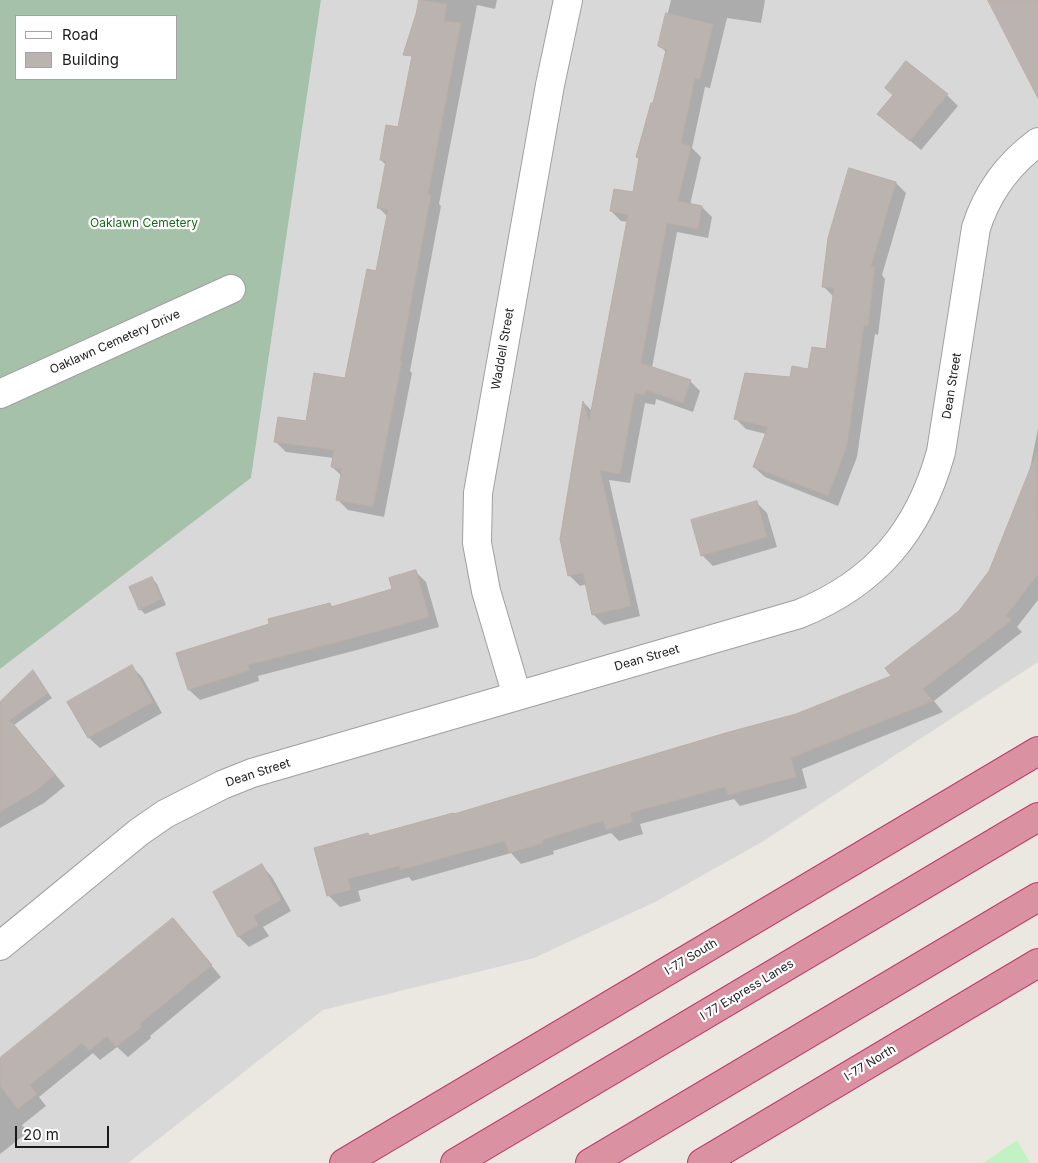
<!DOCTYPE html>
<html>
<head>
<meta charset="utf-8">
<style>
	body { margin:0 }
	#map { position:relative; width:1038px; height:1163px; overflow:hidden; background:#ebe8e2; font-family:Inter,sans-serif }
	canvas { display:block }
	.legend { position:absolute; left:15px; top:15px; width:162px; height:65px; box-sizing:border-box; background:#fff; border:1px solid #a4a4a4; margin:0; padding:6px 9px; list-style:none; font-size:15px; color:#1b1b1b }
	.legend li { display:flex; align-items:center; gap:10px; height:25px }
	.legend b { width:25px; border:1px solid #a4a4a4 }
	.scale { position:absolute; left:15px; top:1126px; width:94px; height:22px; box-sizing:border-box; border:2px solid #1b1b1b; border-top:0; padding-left:6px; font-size:15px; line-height:18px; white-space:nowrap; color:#1b1b1b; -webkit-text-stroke:4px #fff; paint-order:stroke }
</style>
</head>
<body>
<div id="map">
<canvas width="1038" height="1163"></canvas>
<ul class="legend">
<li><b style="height:6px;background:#fff"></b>Road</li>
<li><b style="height:14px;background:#bbb3af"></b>Building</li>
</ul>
<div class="scale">20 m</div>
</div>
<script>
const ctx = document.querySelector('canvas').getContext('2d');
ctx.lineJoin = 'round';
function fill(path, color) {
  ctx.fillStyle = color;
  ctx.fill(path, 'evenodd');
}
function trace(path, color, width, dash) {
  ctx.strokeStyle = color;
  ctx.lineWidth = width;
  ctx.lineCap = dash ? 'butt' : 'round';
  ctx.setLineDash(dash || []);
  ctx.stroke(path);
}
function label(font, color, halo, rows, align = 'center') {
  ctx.font = font + ' Inter,sans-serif';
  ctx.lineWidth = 4.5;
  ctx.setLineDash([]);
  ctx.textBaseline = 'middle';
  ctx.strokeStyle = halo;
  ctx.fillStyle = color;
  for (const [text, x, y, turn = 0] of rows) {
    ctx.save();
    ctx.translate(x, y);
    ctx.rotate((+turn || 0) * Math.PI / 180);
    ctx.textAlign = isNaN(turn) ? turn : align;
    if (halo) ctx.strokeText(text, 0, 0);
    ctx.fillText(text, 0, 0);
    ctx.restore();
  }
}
fill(new Path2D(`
	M 321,0 L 1038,0 L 1038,662 L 762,842 L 655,902 L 534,958 L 323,1010 L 128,1163 L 0,1163 L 0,669 L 251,478 Z`), '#d9d8d8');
fill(new Path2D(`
	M 0,0 L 321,0 L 251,478 L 0,669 ZM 16,16 L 176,16 L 176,79 L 16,79 Z`), '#a5c1a9');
fill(new Path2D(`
	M 1017,1140 L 1030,1163 L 983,1163 Z`), '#c2f1c4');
fill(new Path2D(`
	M 423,0 L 497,0 L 495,9 L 477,5 L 439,204 L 441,206 L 410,371 L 412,373 L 384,517 L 348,510 L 337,499 L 342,476 L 332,467 L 334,458 L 286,452 L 276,442 L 307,422 L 346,380 L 377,272 L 388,217 L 379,208 L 386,165 L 381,160 L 399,129 L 413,57 L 415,36 Z
	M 671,0 L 765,0 L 761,23 L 727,18 L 710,88 L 705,87 L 692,148 L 701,157 L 690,205 L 702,207 L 712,217 L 708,238 L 677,232 L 652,368 L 690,381 L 700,391 L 693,412 L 656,399 L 655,405 L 645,403 L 630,483 L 609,480 L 640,616 L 604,625 L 593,614 L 587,584 L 580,586 L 570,576 L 561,539 L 584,403 L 592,411 L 628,222 L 621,221 L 611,211 L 634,194 L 666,52 L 660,46 Z
	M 947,95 L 958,106 L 921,150 L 879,114 Z
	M 896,183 L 906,193 L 882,275 L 885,279 L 878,335 L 875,334 L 857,457 L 838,506 L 765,477 L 754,467 L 766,434 L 746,429 L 736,419 L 791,378 L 809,370 L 827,351 L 834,297 L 824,287 Z
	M 1038,428 L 1038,600 L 1017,627 L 1022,632 L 934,701 L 943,712 L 802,769 L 807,788 L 740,806 L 734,799 L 640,824 L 643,834 L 619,841 L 611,833 L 553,851 L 554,854 L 521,864 L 511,853 L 412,881 L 409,877 L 358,891 L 361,901 L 340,907 L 329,896 L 316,848 L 368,834 L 370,837 L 454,815 L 797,715 L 893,677 L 959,612 L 990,572 L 1029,474 Z
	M 756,502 L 767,513 L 777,547 L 713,566 L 702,555 Z
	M 415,571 L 426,582 L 439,627 L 357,650 L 258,676 L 259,681 L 200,700 L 189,690 L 271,625 L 330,604 L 333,607 L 393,590 Z
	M 152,578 L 157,584 L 166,605 L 145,614 L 140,609 Z
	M 132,667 L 142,677 L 162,713 L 100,748 L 89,738 L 69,703 Z
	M 33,672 L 52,698 L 14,725 L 65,786 L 44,803 L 0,828 L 0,703 Z
	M 262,866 L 272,877 L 291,911 L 263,927 L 269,936 L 249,947 L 239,937 Z
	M 173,920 L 221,977 L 150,1036 L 151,1038 L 128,1057 L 117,1047 L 100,1060 L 93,1053 L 39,1097 L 46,1106 L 22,1125 L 28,1132 L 0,1154 L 0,1059 Z`), '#0003');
const building = new Path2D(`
	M 419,0 L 447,4 L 444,21 L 461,23 L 428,194 L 431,195 L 400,361 L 402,361 L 373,507 L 336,500 L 342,469 L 331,467 L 334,450 L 274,442 L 278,417 L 306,421 L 314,373 L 345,378 L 367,269 L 376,271 L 388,210 L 377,208 L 386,161 L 380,160 L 386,125 L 398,127 L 412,56 L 403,55 L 416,14 Z
	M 988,0 L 1038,0 L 1038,98 Z
	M 666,13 L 713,24 L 700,79 L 695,78 L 681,143 L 691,146 L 678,201 L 702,206 L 698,229 L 667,223 L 641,363 L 691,380 L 683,403 L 646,390 L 645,395 L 635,393 L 620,474 L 600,470 L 631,606 L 592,615 L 583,573 L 568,576 L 560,539 L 583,401 L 589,422 L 628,215 L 610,211 L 614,189 L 633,192 L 639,158 L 636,157 L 651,103 L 653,103 L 666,50 L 658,46 Z
	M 906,61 L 948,94 L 910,141 L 877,114 L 893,95 L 885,88 Z
	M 849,168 L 896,182 L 871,267 L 875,267 L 868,325 L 864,325 L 847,446 L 828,496 L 753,467 L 768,427 L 734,419 L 745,373 L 790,377 L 792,366 L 808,369 L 812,347 L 826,349 L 834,288 L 822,287 L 828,238 Z
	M 1037,452 L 1038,574 L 1006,616 L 1012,620 L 923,689 L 933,701 L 791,758 L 796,777 L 728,795 L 725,787 L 630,813 L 633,822 L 606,830 L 603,821 L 542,840 L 543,843 L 509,853 L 505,841 L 400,870 L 399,866 L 348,879 L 351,890 L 327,896 L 314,848 L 368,833 L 369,836 L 453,813 L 454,814 L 729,732 L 796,714 L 891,676 L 885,668 L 959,611 L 989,571 Z
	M 757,501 L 767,537 L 701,556 L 691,520 Z
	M 416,570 L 429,617 L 346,640 L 248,665 L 250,670 L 188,690 L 176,653 L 269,624 L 268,619 L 330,603 L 331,607 L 392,589 L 389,578 Z
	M 152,577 L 162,599 L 139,610 L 129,587 Z
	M 132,665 L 153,702 L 88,738 L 67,702 Z
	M 33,670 L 48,693 L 10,720 L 55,775 L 34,792 L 0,812 L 0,702 Z
	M 262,864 L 281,900 L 253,916 L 259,925 L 238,937 L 213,892 Z
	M 173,918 L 212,965 L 140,1024 L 142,1027 L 116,1047 L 107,1036 L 89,1051 L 82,1043 L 30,1085 L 37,1094 L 18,1109 L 0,1086 L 0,1058 Z`);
fill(building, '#bbb3af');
trace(building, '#bbaea6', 1);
const minor = new Path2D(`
	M 0,394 L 231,289
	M 517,696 L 486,591 L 477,543 L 478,493 L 550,85 L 568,0
	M 0,946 L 139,832 L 165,814 L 222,785 L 252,773 L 799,614 C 876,583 919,531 941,452 L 976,228 C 987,193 1008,164 1038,142`);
const motorway = new Path2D(`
	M 344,1163 L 1038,751
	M 455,1163 L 1038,817
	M 590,1163 L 1038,897
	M 702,1163 L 1038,963`);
trace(minor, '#9f9f9f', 30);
trace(motorway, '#c0386c', 30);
trace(minor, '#fff', 28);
trace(motorway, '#da92a2', 28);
label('12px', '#186a1b', '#fff', [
	["Oaklawn Cemetery",144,223]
]);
label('12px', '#1b1b1b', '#fff', [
	["Oaklawn Cemetery Drive",115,342,-24],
	["Waddell Street",503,349,-80],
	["Dean Street",952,386,-81],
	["Dean Street",647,658,-16],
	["Dean Street",258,773,-18],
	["I-77 South",691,957,-31],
	["I 77 Express Lanes",747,990,-31],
	["I-77 North",870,1063,-31]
]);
</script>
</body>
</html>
